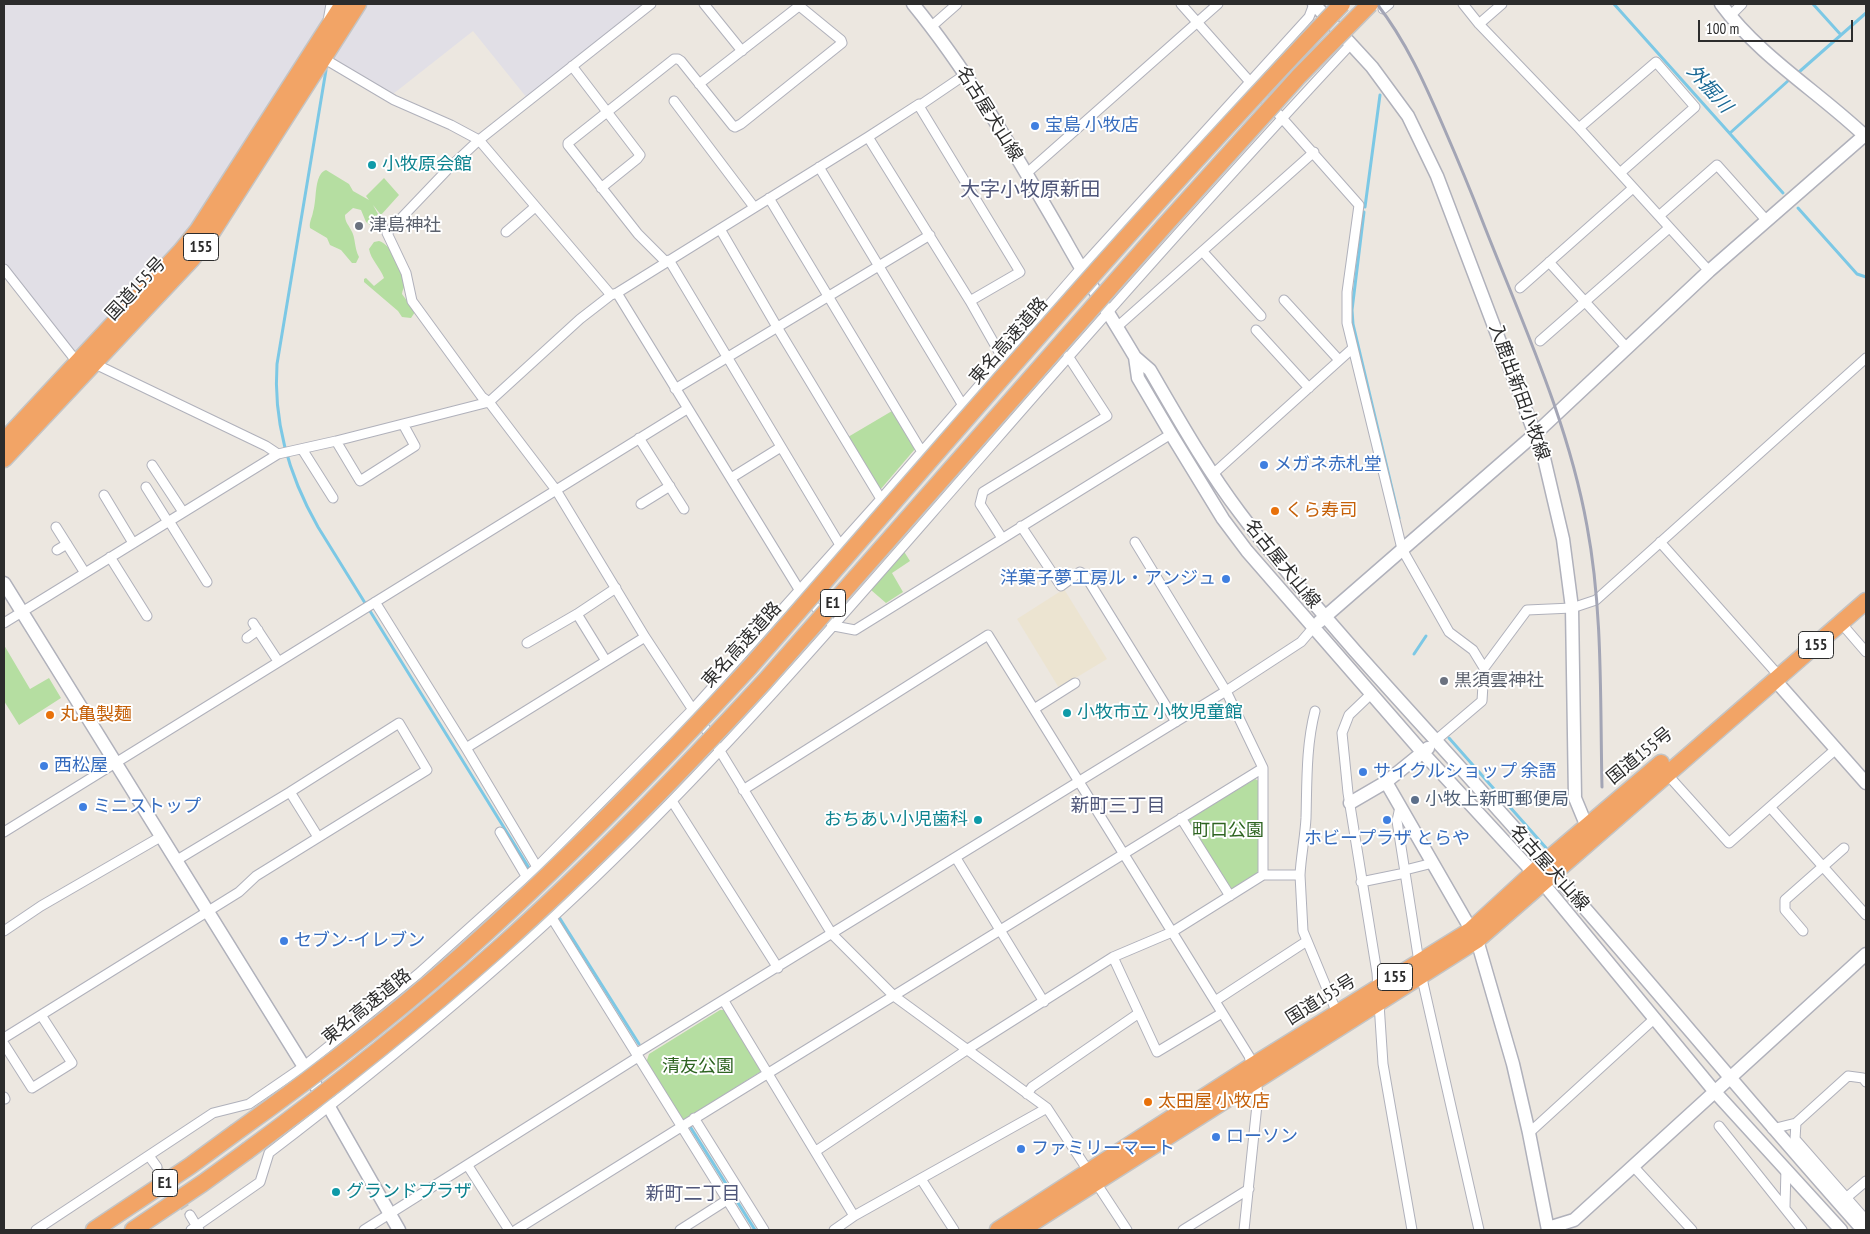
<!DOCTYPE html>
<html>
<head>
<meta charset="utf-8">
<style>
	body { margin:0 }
	#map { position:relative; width:1870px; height:1234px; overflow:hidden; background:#ece7e0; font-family:"PT Sans Narrow",sans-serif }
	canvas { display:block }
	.frame { position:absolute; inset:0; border:5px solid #2c2c2c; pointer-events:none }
	.scale { position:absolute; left:1698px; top:20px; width:155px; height:22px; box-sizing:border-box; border:2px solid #2c2c2c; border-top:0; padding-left:6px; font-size:15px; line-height:18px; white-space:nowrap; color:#2c2c2c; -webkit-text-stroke:4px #fff; paint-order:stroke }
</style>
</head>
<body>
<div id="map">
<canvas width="1870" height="1234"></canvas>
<div class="frame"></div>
<div class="scale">100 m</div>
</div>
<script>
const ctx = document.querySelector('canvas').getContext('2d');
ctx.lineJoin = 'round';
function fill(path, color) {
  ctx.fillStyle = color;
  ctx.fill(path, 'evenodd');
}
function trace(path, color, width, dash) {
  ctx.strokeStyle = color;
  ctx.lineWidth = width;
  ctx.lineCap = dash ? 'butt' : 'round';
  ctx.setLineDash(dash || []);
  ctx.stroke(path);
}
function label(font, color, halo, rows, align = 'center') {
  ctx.font = font + ' "PT Sans Narrow","Noto Sans JP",sans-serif';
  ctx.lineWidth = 4;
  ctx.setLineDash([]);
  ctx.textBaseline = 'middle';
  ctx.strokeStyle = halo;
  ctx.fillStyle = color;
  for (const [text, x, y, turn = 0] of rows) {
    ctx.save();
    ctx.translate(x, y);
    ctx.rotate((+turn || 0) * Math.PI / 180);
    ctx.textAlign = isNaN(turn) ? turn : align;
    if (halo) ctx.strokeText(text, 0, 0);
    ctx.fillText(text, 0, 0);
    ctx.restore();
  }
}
fill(new Path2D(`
	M 4,4 L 326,4 L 323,21 L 187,235 L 76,353 L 4,263 Z
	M 367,4 L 645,4 L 527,98 L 473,31 L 393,94 L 333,63 L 332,58 Z`), '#e1dfe6');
fill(new Path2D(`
	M 1064,589 L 1107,659 L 1059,688 L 1017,619 Z`), '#ece4d1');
fill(new Path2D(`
	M 326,170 L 349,184 L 353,191 L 369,200 L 366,196 L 384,178 L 399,195 L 381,215 L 373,205 L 378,214 L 377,220 L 370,225 L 366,222 L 361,210 L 353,208 L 345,215 C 345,222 348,224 351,230 C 356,238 354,248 359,257 L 356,263 L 352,263 L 341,250 L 330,245 L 327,238 L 310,228 C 309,222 312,218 313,212 C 316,201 315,190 318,180 C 320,175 321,172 326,170 Z
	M 379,241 C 390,243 405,272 405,283 C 405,287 402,290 402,294 L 415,312 L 411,318 L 402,317 L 398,311 L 364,282 L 364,279 L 366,278 L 374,286 L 384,278 C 380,267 371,260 369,249 L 374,242 Z
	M 892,411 L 915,449 L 880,490 L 848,437 Z
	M 903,550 L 910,561 L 892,573 L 903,592 L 886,603 L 871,590 Z
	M 4,645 L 30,689 L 49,678 L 61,698 L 19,725 L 4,701 Z
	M 1255,779 L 1259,781 L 1258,871 C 1254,879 1237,890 1228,888 L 1188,824 L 1189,819 Z
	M 720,1010 L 726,1010 L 761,1067 L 760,1072 L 682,1121 L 646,1063 L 649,1054 Z`), '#b5dea1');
trace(new Path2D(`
	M 1614,4 L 1783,193
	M 1841,35 L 1866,13
	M 326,70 L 277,364 C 273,422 289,476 318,527 L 529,868
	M 1799,72 L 1841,35 L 1813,4
	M 1730,133 L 1789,80
	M 1365,207 L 1380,95
	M 1798,208 L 1857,274 L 1866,277
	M 1364,212 L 1352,310 L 1353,324 L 1399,518
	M 1414,654 L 1426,636
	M 1449,738 L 1547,849
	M 559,917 L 639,1044
	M 691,1128 L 755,1230`), '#7cc8e5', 3);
trace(new Path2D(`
	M 157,1167 L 190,1215`), '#c6c2bc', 9, [9, 4.5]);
const street = new Path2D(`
	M 651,4 L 479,140 L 449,168 L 387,233 L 406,273 L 412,301 L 482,397 L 489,402 L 556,490 L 645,637 L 720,751 L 832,934 L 894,996 L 1047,1108 L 1127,1230
	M 704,4 L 742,51
	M 1181,4 L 1359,205 L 1347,292 L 1347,323 L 1402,549 L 1449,632 L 1473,650 L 1484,668
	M 1463,4 L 1479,24 L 1579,128 L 1709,271
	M 1383,9 L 1389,4
	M 1730,16 L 1742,4
	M 328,21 L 331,4
	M 1479,24 L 1502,4
	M 932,26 L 957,4
	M 323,56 L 323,58 L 394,100 L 451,125 L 479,140 L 611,295
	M 572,66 L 640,155 L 637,159 L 601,188
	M 699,84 L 799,6
	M 674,101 L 754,207
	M 919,106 L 1020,272 L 970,301
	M 1579,128 L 1656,62 L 1695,107 L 1620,173
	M 868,137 L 970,301 L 1003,359
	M 819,167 L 962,404
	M 1027,173 L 1218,4
	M 769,198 L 922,452
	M 1659,216 L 1717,165 L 1767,221
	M 720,229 L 777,327 L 881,499
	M 506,232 L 535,207
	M 1203,252 L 1261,316
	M 669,260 L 840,545
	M 666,262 L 638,234 L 568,145 L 568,143 L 674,59 L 678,59 L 681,61 L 733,126 L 735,127 L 741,124 L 842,43 L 841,40 L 797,4
	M 1549,262 L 1627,348
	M 4,269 L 77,362
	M 1520,288 L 1633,188
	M 617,293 L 800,591 L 834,626 L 855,630 L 1171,434
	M 1284,300 L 1339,360
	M 1117,327 L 1314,152
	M 1256,330 L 1309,388
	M 1540,341 L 1669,228
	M 93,363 L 266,446 L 278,454
	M 675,389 L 930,235
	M 639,438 L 684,509
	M 336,441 L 360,481 L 415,446 L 403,424
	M 302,449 L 333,498
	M 152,465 L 183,512
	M 1213,474 L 1353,348
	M 731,478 L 781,447
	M 146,487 L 168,522
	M 104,495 L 133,543
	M 641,504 L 670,486
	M 169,521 L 207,582
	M 1021,526 L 1061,586 L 1080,572 L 1085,575 L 1176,722
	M 56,527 L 85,573
	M 1002,538 L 980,504 L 983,492 L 1107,416 L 1068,356
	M 1660,542 L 1780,677
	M 57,550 L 67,544
	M 110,557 L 147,616
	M 375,602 L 466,748 L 537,867
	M 577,614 L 606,661
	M 4,623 L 278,454 L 336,441 L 489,402 L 580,319 L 611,295 L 617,293 L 868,137 L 919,104 L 919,106 L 966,74
	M 253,623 L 278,661
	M 1841,623 L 1866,652
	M 247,638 L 258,630
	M 527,643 L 577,614 L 616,588
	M 1371,694 L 1349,715 L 1342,733 L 1348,793 L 1377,973 L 1383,1064 L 1412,1230
	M 1034,709 L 1075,683
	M 1435,741 L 1482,701 L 1484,668 L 1527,610 L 1572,608 L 1596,600 L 1866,358
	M 466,748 L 645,637
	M 1666,773 L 1729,843 L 1836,749
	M 743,790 L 988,635 L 1249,1056 L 1256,1079 L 1258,1095 L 1244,1230
	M 290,792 L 318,837
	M 672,801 L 778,968
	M 1400,807 L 1397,821 L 1419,962
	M 1770,807 L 1866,915
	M 1181,818 L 1230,896
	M 4,832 L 687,409
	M 500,832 L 526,876
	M 956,858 L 1044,1002
	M 1405,870 L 1433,863
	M 1263,875 L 1300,875 L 1303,931 L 1337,1013
	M 1300,875 C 1301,856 1305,837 1306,818 C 1307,782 1306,746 1315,711
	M 1361,882 L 1405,873
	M 552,918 L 746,1230
	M 4,931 L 41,906 L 162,836
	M 1803,931 L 1785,910 L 1785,900 L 1844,848
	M 1113,957 L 1157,1052 L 1222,1013
	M 1421,974 L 1479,1230
	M 724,1001 L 854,1216
	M 1215,1001 L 1307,941
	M 4,1038 L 239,892 L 256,876 L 427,770 L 399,723 L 290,792 L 177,860
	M 4,1044 L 32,1088 L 72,1063 L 41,1015
	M 637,1053 L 1226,691 L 1301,642 L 1313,628
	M 1027,1094 L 1032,1087 L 1139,1013
	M 4,1097 L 5,1099
	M 694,1118 L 764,1230
	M 1796,1123 L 1795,1139 L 1866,1220
	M 1719,1126 L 1802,1230
	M 1772,1129 L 1796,1123 L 1848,1076 L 1863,1078 L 1866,1082
	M 1529,1133 L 1654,1019
	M 816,1151 L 968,1049 L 1113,957 L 1172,932 L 1263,875 L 1263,768 L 1226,691 L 1135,542
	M 149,1156 L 157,1167
	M 468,1166 L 509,1230
	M 1633,1166 L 1692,1230
	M 921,1179 L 954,1230
	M 1846,1198 L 1866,1181
	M 1785,1207 L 1786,1168
	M 190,1215 L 199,1230
	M 36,1230 L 213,1113 L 249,1104 L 303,1067 L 418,974 L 537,867 L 693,709 L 881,499 L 1081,268 L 1309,17 L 1314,4
	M 191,1230 L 260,1182 L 269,1153 C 389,1061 505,966 613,860 C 743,733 861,594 981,457 C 1102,318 1224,180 1350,45
	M 364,1230 L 638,1057
	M 516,1230 L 681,1127 L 1263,768
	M 680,1230 L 727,1200
	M 834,1230 L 854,1216 L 1047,1108
	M 1183,1230 L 1249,1189`);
const secondary = new Path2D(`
	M 913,4 C 972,76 1018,159 1065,240 C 1087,280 1112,318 1135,357 L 1150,370 C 1178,418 1206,468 1240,513 C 1276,561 1316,606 1355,651 C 1421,725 1489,798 1554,873 C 1658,991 1758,1113 1863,1230
	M 1314,4 L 1372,67 L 1408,116 L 1437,176 L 1544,458 L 1563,539 L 1572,608 L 1575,798 L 1587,827
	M 1721,4 C 1760,57 1819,92 1866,137
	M 1135,357 L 1138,378 L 1171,434 L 1223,519 L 1247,551 L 1423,753 L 1542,882 L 1715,1092 L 1841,1230
	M 4,583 L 329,1107 L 399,1230
	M 1319,622 L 1535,434 L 1709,271 L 1866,134
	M 1775,680 L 1866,783
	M 1386,782 L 1477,940 L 1513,1064 L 1529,1133 L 1548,1230
	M 1350,803 L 1386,782 L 1428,748
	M 1548,1228 L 1574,1220 L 1866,954`);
const highway = new Path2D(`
	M 4,441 L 181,251 L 198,230 L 343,4
	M 4,459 L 192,259 L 209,237 L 358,4
	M 94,1230 L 190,1166 L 235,1133
	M 133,1230 L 203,1183 L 247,1151
	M 998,1230 L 1252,1066 L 1471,930 L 1545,862 L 1661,763
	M 1021,1230 L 1477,940 L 1866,601`);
trace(street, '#b0b1bb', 11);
trace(secondary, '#b0b1bb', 15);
trace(highway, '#c4c4c4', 19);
trace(street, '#fff', 9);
trace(secondary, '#fff', 12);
trace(highway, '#f2a466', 16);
trace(new Path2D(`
	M 1377,4 C 1406,41 1425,84 1444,128 C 1457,158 1470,189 1482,220 C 1521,320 1568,420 1587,526 C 1603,611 1600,701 1602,787`), '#a3a5b5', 3);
const highwayBridge = new Path2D(`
	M 235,1133 C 322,1071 407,1006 486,933 C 578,849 665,759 750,667 C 945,444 1137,218 1342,4
	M 247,1151 C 334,1087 418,1020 498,949 C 592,865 680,773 765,681 L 1165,225 L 1299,76 L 1370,4`);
trace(highwayBridge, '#c4c4c4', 19, []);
trace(highwayBridge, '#f2a466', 16);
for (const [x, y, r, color] of [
	[1035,126,5,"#3f7fe0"],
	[372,165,5,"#0f9aa8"],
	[359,226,5,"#6b7280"],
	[1264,465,5,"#3f7fe0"],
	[1275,511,5,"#e8710a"],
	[1226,579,5,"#3f7fe0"],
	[1444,681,5,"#6b7280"],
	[1067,713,5,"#0f9aa8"],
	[50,715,5,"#e8710a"],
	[44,766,5,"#3f7fe0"],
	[1363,772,5,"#3f7fe0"],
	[1415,800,5,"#5c6f8a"],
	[83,807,5,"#3f7fe0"],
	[978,820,5,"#0f9aa8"],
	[1387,820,5,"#3f7fe0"],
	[284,941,5,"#3f7fe0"],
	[1148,1102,5,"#e8710a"],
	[1216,1137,5,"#3f7fe0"],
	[1021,1149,5,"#3f7fe0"],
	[336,1192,5,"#0f9aa8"]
]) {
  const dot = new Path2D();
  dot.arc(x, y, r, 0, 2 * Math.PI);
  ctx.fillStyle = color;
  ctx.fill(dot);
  trace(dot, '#fff', 2);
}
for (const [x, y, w] of [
	[201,247,35],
	[833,603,25],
	[1816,645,35],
	[1395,977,35],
	[165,1183,25]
]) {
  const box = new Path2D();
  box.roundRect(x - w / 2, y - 13.5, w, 27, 4);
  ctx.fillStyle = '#fff';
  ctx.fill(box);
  trace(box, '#2c2c2c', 1);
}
label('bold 16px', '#2c2c2c', null, [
	["155",201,247],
	["E1",833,603],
	["155",1816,645],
	["155",1395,977],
	["E1",165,1183]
]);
label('18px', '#2c2c2c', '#fff', [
	["名古屋犬山線",989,114,58],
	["国道155号",136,289,-47],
	["東名高速道路",1009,341,-49],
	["入鹿出新田小牧線",1519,392,70],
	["名古屋犬山線",1282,564,51],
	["東名高速道路",742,645,-48],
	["国道155号",1640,756,-39],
	["名古屋犬山線",1549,868,48],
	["国道155号",1321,1000,-32],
	["東名高速道路",367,1007,-39]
]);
label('18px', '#366cbe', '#fff', [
	["宝島 小牧店",1045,126],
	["メガネ赤札堂",1274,465],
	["洋菓子夢工房ル・アンジュ",1216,579,"right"],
	["西松屋",54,766],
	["サイクルショップ 余語",1373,772],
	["ミニストップ",93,807],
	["ホビープラザ とらや",1387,839,"center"],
	["セブン-イレブン",294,941],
	["ローソン",1226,1137],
	["ファミリーマート",1031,1149]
], 'left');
label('18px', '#0d838f', '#fff', [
	["小牧原会館",382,165],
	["小牧市立 小牧児童館",1077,713],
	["おちあい小児歯科",968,820,"right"],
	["グランドプラザ",346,1192]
], 'left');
label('18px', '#5b616d', '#fff', [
	["津島神社",369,226],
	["黒須雲神社",1454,681]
], 'left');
label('18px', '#c56008', '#fff', [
	["くら寿司",1285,511],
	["丸亀製麺",60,715],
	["太田屋 小牧店",1158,1102]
], 'left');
label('18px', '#4e5e75', '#fff', [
	["小牧上新町郵便局",1425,800]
], 'left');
label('18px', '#2e6421', '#fff', [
	["町口公園",1228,831],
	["清友公園",698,1067]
]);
label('italic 19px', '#196894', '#fff', [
	["外掘川",1709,89,48]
]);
label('19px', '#50577a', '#fff', [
	["新町三丁目",1118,807],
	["新町二丁目",693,1195]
]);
label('20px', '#50577a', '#fff', [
	["大字小牧原新田",1030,190]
]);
</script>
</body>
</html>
